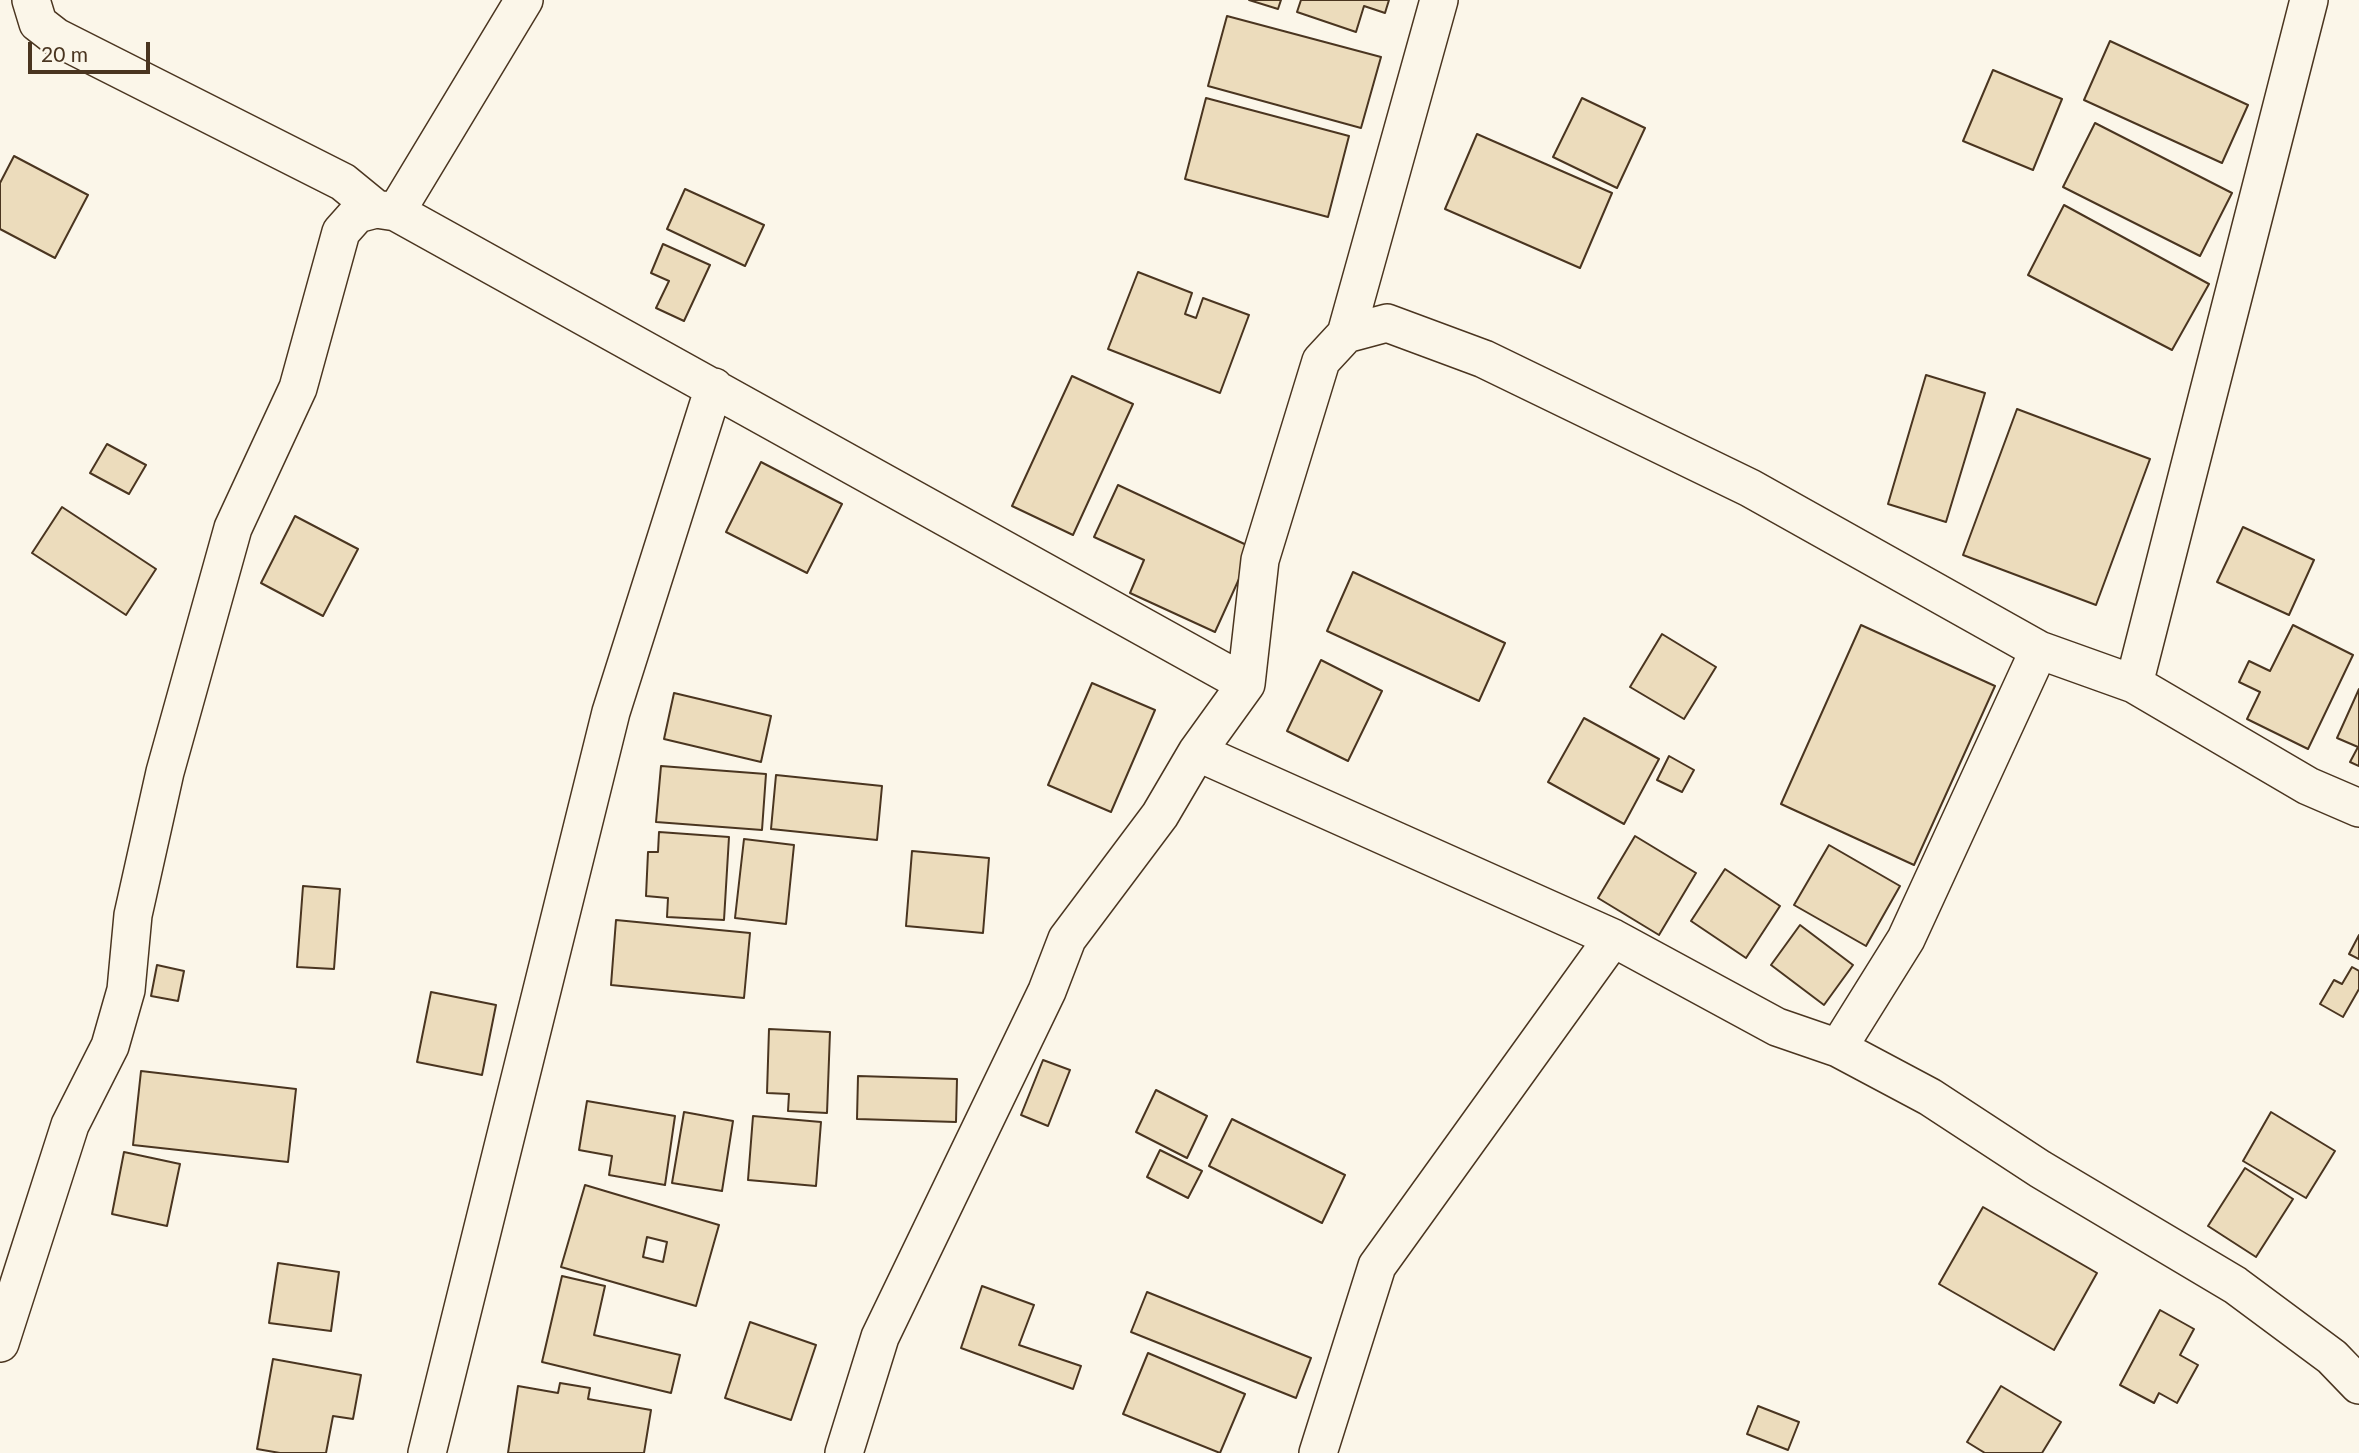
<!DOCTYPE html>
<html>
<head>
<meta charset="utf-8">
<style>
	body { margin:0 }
	#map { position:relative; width:2359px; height:1453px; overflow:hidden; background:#fbf6e9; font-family:Lato,sans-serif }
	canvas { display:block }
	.scale { position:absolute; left:28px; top:42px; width:122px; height:32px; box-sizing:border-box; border:4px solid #4a3520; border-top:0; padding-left:9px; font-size:21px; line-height:24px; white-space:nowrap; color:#4a3520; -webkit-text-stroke:5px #fbf6e9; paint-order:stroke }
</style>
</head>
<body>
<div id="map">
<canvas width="2359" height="1453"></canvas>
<div class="scale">20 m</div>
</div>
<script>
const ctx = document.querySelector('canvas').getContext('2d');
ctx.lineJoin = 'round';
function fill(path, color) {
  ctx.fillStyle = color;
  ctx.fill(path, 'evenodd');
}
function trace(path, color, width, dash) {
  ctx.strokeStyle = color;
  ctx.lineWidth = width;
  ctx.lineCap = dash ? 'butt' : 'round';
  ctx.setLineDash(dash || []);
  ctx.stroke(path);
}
const building = new Path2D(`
	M 1249,0 L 1281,0 L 1278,9 Z
	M 1301,0 L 1389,0 L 1385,13 L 1364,6 L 1356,32 L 1297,12 Z
	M 1227,16 L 1381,57 L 1361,128 L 1208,86 Z
	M 2110,41 L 2248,105 L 2222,163 L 2084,100 Z
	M 1993,70 L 2062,99 L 2033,170 L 1963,141 Z
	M 1206,98 L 1349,136 L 1328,217 L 1185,179 Z
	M 1582,98 L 1645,128 L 1617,188 L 1553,157 Z
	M 2095,123 L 2232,193 L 2200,256 L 2063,187 Z
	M 1477,134 L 1612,193 L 1580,268 L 1445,209 Z
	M 14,156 L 88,195 L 55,258 L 0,229 L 0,183 Z
	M 685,189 L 764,225 L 745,266 L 667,229 Z
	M 2064,205 L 2209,284 L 2172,350 L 2028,275 Z
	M 663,244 L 710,265 L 684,321 L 656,308 L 669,281 L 651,273 Z
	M 1138,272 L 1192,293 L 1185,314 L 1196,318 L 1203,298 L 1249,315 L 1220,393 L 1108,349 Z
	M 1926,375 L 1985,393 L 1946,522 L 1888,504 Z
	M 1072,376 L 1133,404 L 1073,535 L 1012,506 Z
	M 2017,409 L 2150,459 L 2096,605 L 1963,555 Z
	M 107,444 L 146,465 L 129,494 L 90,473 Z
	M 761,462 L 842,504 L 807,573 L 726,532 Z
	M 1118,485 L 1253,548 L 1215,632 L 1130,593 L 1144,560 L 1094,537 Z
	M 62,507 L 156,569 L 126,615 L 32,553 Z
	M 295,516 L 358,549 L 323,616 L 261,583 Z
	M 2243,527 L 2314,560 L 2289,615 L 2217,582 Z
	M 1353,572 L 1505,643 L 1479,701 L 1327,631 Z
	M 1861,625 L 1995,686 L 1914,865 L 1781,804 Z
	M 2293,625 L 2353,655 L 2308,749 L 2247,719 L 2260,692 L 2239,682 L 2249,661 L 2270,671 Z
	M 1662,634 L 1716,667 L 1684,719 L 1630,687 Z
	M 1321,660 L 1382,691 L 1348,761 L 1287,731 Z
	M 1092,683 L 1155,710 L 1111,812 L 1048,785 Z
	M 2359,689 L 2359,766 L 2350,762 L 2358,747 L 2337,738 Z
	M 674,693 L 771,716 L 761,762 L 664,739 Z
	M 1584,718 L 1659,759 L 1624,824 L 1548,782 Z
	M 1669,756 L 1694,770 L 1682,792 L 1657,780 Z
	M 661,766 L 766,774 L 762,830 L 656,822 Z
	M 776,775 L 882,786 L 877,840 L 771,829 Z
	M 659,832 L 729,837 L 724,920 L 667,917 L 668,898 L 646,896 L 648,852 L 658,852 Z
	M 1635,836 L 1696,873 L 1659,935 L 1598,898 Z
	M 744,839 L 794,845 L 786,924 L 735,918 Z
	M 1829,845 L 1900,886 L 1866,946 L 1794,905 Z
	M 912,851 L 989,858 L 983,933 L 906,926 Z
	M 1725,869 L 1780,906 L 1746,958 L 1691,921 Z
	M 303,886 L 340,889 L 334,969 L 297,967 Z
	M 616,920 L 750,933 L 744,998 L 611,985 Z
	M 1800,925 L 1853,965 L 1824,1005 L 1771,965 Z
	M 2359,935 L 2359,959 L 2349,954 Z
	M 157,965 L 184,971 L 178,1001 L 151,996 Z
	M 2352,967 L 2359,971 L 2359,989 L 2343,1017 L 2320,1004 L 2334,980 L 2342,984 Z
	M 431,992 L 496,1005 L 482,1075 L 417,1062 Z
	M 769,1029 L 830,1032 L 827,1113 L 788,1111 L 789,1094 L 767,1093 Z
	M 1043,1060 L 1070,1070 L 1048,1126 L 1021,1115 Z
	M 141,1071 L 296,1089 L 288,1162 L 133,1145 Z
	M 858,1076 L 957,1079 L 956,1122 L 857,1119 Z
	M 1156,1090 L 1207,1116 L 1187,1158 L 1136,1132 Z
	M 587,1101 L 675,1116 L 665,1185 L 609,1175 L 612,1156 L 579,1150 Z
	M 684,1112 L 733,1121 L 722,1191 L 672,1183 Z
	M 2271,1112 L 2335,1151 L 2306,1198 L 2243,1161 Z
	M 753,1116 L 821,1122 L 816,1186 L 748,1180 Z
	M 1232,1119 L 1345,1175 L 1322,1223 L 1209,1166 Z
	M 1160,1150 L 1202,1171 L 1188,1198 L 1147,1177 Z
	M 124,1152 L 180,1164 L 167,1226 L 112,1214 Z
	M 2245,1168 L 2293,1199 L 2256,1257 L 2208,1226 Z
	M 585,1185 L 719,1225 L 696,1306 L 561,1267 ZM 647,1237 L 667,1242 L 663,1262 L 643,1257 Z
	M 1983,1207 L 2097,1273 L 2054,1350 L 1939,1284 Z
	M 278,1263 L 339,1272 L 331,1331 L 269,1323 Z
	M 562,1276 L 605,1286 L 594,1335 L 680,1355 L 671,1393 L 542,1362 Z
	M 982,1286 L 1034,1305 L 1019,1345 L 1081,1366 L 1073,1389 L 961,1348 Z
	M 1147,1292 L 1311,1358 L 1296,1398 L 1131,1332 Z
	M 2160,1310 L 2194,1329 L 2180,1355 L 2198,1365 L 2177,1403 L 2159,1393 L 2154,1403 L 2120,1385 Z
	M 750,1322 L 816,1345 L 791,1420 L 725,1398 Z
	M 1148,1353 L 1245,1394 L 1220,1453 L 1123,1414 Z
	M 273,1359 L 361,1375 L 353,1419 L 333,1416 L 326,1453 L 280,1453 L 257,1449 Z
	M 560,1383 L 590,1388 L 588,1399 L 651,1410 L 644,1453 L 508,1453 L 518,1386 L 558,1393 Z
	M 2001,1386 L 2061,1422 L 2042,1453 L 1985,1453 L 1967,1442 Z
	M 1758,1406 L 1799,1422 L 1788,1450 L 1747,1434 Z`);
fill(building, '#ecdcbc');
trace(building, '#4a3520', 2);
const minor = new Path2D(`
	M 31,0 L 38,23 L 56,37 L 343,182 L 376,209 L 396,212 L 1246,684
	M 396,212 L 524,0
	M 1346,334 L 1439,0
	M 2134,684 L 2309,0
	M 1197,752 L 1613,938 L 1777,1027 L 1838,1048 L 1930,1097 L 2040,1169 L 2235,1285 L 2332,1357 L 2359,1385
	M 1838,1048 L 1906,939 L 2039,650
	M 0,1343 L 70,1125 L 110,1046 L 126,990 L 133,915 L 165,772 L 233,528 L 298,388 L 341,232 L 357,214 L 376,209
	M 427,1453 L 611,712 L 714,387
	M 844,1453 L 880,1337 L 1047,991 L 1067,939 L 1160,815 L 1197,752 L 1246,684 L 1260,560 L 1321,361 L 1346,334 L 1387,323 L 1484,359 L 1750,488 L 2039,650 L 2134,684 L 2308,786 L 2359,808
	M 1318,1453 L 1377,1266 L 1613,938`);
trace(minor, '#4a3520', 40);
trace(minor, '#fbf6e9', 37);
</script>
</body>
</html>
